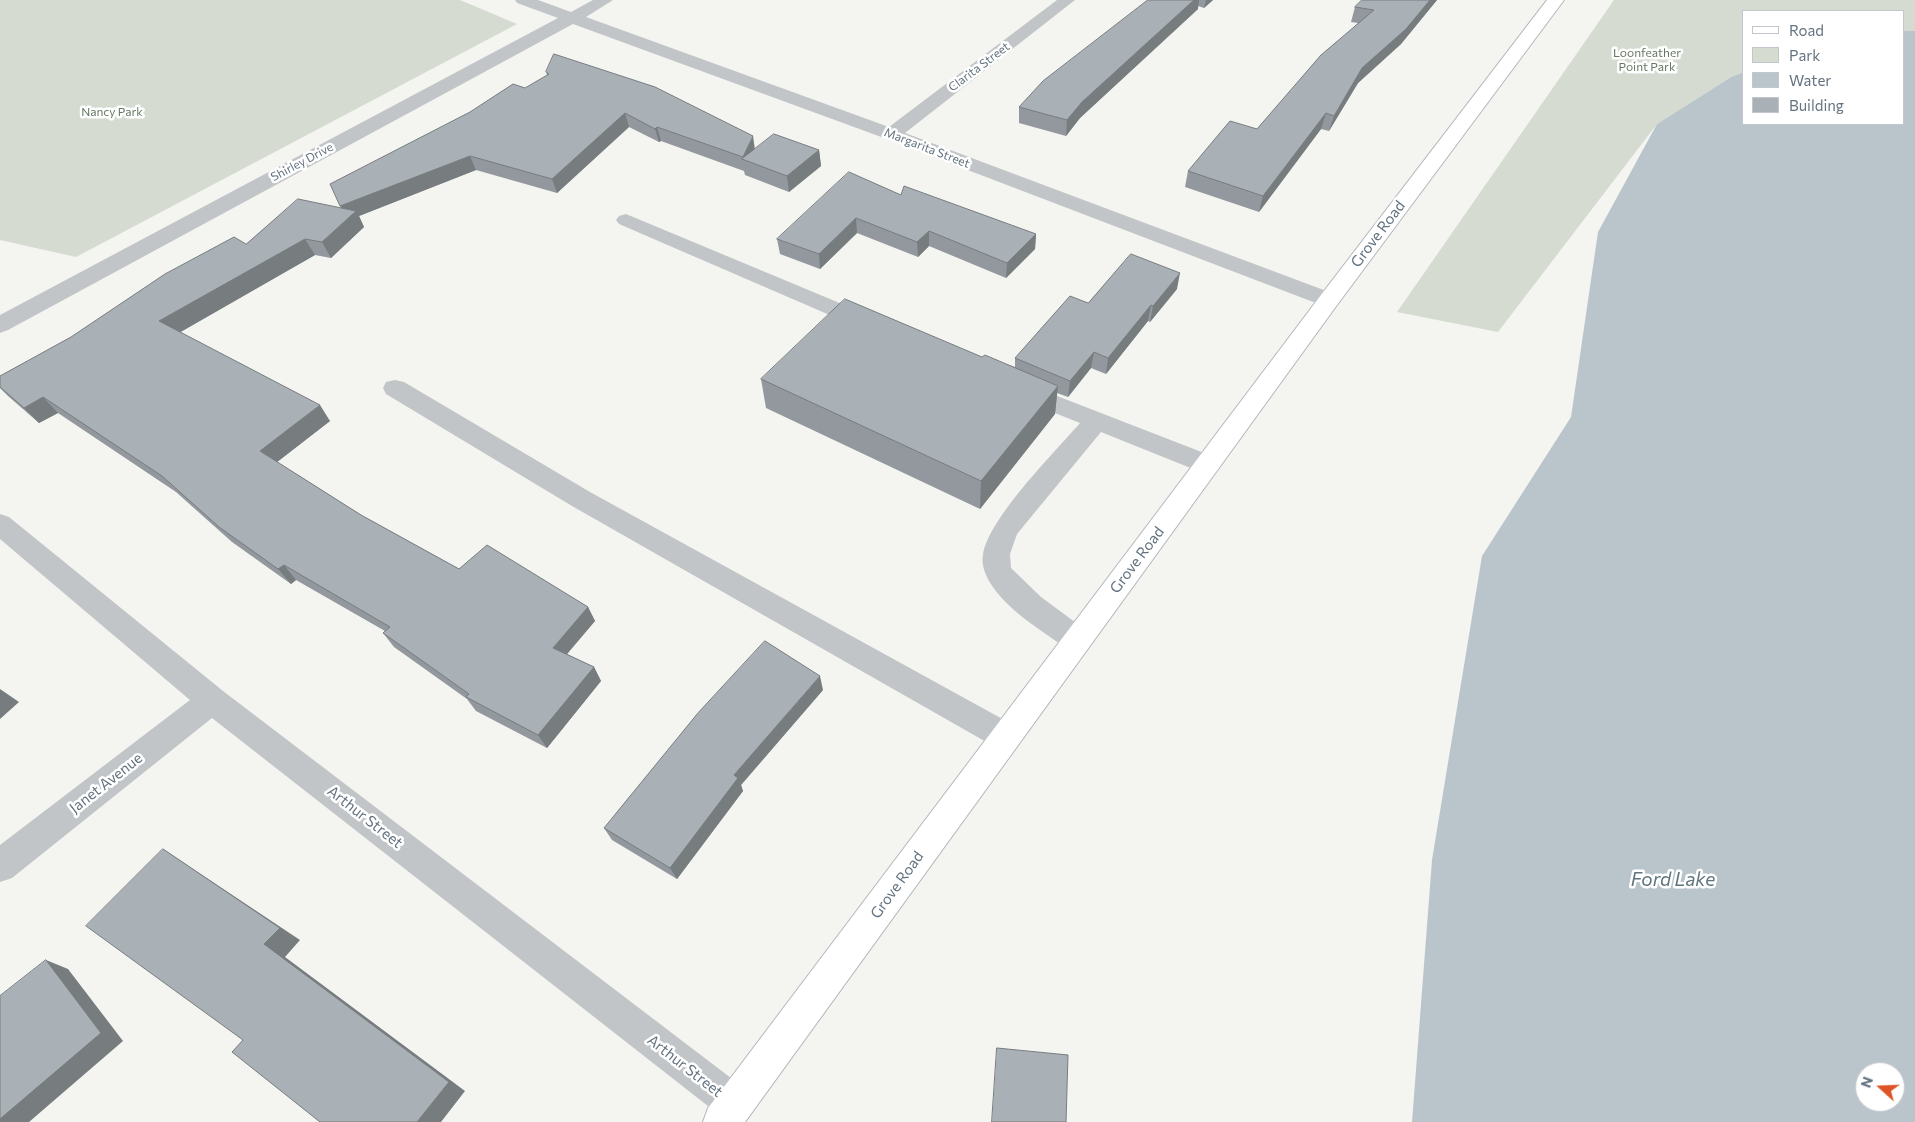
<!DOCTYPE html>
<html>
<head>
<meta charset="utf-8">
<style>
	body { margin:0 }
	#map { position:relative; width:1915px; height:1122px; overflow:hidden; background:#f4f4f0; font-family:Commissioner,sans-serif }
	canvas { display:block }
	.legend { position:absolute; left:1742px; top:10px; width:162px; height:115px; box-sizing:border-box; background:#fff; border:1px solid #c1c7cc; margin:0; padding:6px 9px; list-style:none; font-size:15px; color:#647380 }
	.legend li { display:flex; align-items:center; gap:10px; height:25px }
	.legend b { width:25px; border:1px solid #c1c7cc }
	.north { position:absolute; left:1855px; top:1062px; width:50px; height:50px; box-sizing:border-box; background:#fff; border:1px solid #c1c7cc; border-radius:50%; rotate:290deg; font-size:14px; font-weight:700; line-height:20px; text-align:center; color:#647380 }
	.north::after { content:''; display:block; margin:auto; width:18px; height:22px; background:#de5426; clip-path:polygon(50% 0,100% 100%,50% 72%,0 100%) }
</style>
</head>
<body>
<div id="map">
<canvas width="1915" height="1122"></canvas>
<ul class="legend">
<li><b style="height:6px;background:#fff"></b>Road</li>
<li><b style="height:14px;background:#d5dbd1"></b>Park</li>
<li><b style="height:14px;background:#bac5cb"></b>Water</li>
<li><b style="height:14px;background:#aab1b6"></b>Building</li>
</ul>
<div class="north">N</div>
</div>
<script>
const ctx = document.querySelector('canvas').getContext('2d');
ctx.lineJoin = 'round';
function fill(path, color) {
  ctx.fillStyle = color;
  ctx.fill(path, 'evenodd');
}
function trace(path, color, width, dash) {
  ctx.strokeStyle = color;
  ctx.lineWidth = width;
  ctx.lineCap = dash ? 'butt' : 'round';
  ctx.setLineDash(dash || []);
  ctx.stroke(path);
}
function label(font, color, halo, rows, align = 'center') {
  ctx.font = font + ' Commissioner,sans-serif';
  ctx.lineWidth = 5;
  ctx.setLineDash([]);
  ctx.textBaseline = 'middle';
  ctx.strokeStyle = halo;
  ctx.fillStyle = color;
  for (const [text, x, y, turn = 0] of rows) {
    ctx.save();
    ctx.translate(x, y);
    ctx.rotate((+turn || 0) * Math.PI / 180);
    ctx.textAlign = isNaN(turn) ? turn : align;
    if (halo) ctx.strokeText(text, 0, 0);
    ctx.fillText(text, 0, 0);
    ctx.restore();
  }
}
fill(new Path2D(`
	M 0,0 L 460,0 L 517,24 L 76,257 L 0,240 Z
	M 1614,0 L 1915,0 L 1915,31 L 1904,31 L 1904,11 L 1744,11 L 1744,72 L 1731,77 L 1657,124 L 1498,332 L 1397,312 Z`), '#d5dbd1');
fill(new Path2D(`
	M 1904,31 L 1915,31 L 1915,1122 L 1412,1122 L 1432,860 L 1482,556 L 1571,417 L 1598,232 L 1657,124 L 1731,77 L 1744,72 L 1744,124 L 1904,124 ZM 1865,1072 L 1895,1072 L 1895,1102 L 1865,1102 Z`), '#bac5cb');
const major = new Path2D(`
	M 1547,0 L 1564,0 L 1337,305 L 745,1122 L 703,1122 L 708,1108 L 1321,295 Z`);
trace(major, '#b2b6ba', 2);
fill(new Path2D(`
	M 515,0 L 538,0 L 571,12 L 593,0 L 613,0 L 586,17 L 889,127 L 1057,0 L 1075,0 L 905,133 L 1337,295 L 1340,300 L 1337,305 L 1329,307 L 1321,305 L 884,138 L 573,24 L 8,330 L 0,333 L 0,315 L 558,18 L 517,3 Z
	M 626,214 L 878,319 L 881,324 L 878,329 L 870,332 L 862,329 L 619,224 L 616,220 L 619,216 Z
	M 395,380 L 404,382 L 590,492 L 1017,727 L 1021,737 L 1017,747 L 1006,751 L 995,747 L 572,506 L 386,394 L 383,388 L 386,382 Z
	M 1021,382 L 1217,458 L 1221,465 L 1217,472 L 1208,475 L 1101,432 L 1017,534 L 1010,554 L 1011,568 L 1041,597 L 1087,631 L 1092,640 L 1087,649 L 1077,652 L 1067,649 C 1040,629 1006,610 989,581 C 985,573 981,564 983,555 C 988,519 1054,453 1080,423 L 1012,396 L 1009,390 L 1012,384 Z
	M 0,514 L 9,517 L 223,691 L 748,1091 L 754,1104 L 748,1117 L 738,1122 L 722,1117 L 212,718 L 12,878 L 0,882 L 0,845 L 190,700 L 0,539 Z`), '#c2c5c8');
fill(major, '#fff');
fill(new Path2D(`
	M 1148,0 L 1213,0 L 1204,8 L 1198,6 L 1198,9 L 1080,118 L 1066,136 L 1019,123 L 1019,107 Z
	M 1362,0 L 1437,0 L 1401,44 L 1358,83 L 1329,131 L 1321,129 L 1259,212 L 1185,187 L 1188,171 L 1257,129 L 1358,23 L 1351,22 L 1355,7 Z
	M 546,72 L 755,149 L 819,150 L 821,166 L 789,192 L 745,175 L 744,171 L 661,141 L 659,142 L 629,127 L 557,193 L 476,170 L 359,216 L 364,227 L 331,258 L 315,255 L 180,332 L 330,421 L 277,462 L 361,515 L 459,569 L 588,607 L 595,621 L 567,654 L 594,667 L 601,681 L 547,748 L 476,711 L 467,699 L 394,647 L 383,633 L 385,631 L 296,580 L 291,584 L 232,542 L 176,492 L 58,413 L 39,423 L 8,396 L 0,388 L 0,376 L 246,244 L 342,208 L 547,75 Z
	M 901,195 L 1036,234 L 1035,249 L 1006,278 L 929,246 L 918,257 L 857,233 L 820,269 L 780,254 L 777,239 Z
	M 1177,289 L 1150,322 L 1148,321 L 1106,374 L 1091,368 L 1068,397 L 1057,393 L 1055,414 L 980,509 L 766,408 L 761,379 L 982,357 L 1015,367 L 1015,358 L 1088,303 Z
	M 823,690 L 741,785 L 743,791 L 677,879 L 612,840 L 604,828 Z`), '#92989d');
fill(new Path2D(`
	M 1194,0 L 1199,0 L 1198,9 L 1080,118 L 1066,136 L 1067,120 L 1082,102 Z
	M 1206,0 L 1213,0 L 1204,8 Z
	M 1430,0 L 1437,0 L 1401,44 L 1358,83 L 1329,131 L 1334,116 L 1362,68 Z
	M 625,113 L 629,127 L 557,193 L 552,179 Z
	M 1326,113 L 1321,129 L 1259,212 L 1263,196 Z
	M 657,127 L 661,141 L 659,142 L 655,129 Z
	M 753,136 L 755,150 L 743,157 Z
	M 819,150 L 821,166 L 789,192 L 787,176 Z
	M 470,156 L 476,170 L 359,216 L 364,227 L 331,258 L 322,242 L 348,219 L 340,206 Z
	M 856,218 L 857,233 L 820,269 L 819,254 Z
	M 929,231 L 929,246 L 918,257 L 917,242 Z
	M 1036,234 L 1035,249 L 1006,278 L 1007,263 Z
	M 305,239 L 315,255 L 172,337 L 159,321 Z
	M 1180,273 L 1177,289 L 1150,322 L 1153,306 Z
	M 1151,305 L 1148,321 L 1106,374 L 1108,358 Z
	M 1094,352 L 1091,368 L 1068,397 L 1070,381 Z
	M 1058,386 L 1055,414 L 980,509 L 981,481 Z
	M 43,397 L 58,413 L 39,423 L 24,408 Z
	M 320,405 L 330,421 L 272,466 L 260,451 Z
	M 284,565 L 296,580 L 291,584 L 278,569 Z
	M 588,607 L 595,621 L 561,661 L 553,648 Z
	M 594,667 L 601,681 L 547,748 L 538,735 Z
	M 820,676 L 823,690 L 741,785 L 743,791 L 677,879 L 670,868 L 734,775 Z
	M 0,689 L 19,702 L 0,719 Z
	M 163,849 L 300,940 L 285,957 L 465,1091 L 441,1122 L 417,1122 Z
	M 46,960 L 68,969 L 123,1041 L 29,1122 L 0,1122 L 0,1119 Z`), '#777c7f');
const building = new Path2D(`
	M 1148,0 L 1194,0 L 1082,102 L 1067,120 L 1019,107 L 1043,81 Z
	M 1362,0 L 1430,0 L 1406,29 L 1362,68 L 1334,116 L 1326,113 L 1263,196 L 1188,171 L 1230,121 L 1257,129 L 1321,55 L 1374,10 L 1355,7 Z
	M 554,54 L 655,87 L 753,136 L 743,157 L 657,127 L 655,129 L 625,113 L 552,179 L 470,156 L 340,206 L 330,184 L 470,112 L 513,84 L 525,88 L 549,74 L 546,72 Z
	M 774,134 L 819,150 L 787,176 L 742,159 Z
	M 849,172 L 901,195 L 904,186 L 1036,234 L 1007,263 L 929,231 L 917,242 L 856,218 L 819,254 L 777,239 Z
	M 298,199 L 356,211 L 322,242 L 305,239 L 159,321 L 320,405 L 260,451 L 361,515 L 459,569 L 487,545 L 588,607 L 553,648 L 594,667 L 538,735 L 466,697 L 469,694 L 383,633 L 390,627 L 284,565 L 278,569 L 219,527 L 162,476 L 43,397 L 24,408 L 0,387 L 0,376 L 71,337 L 165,274 L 234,237 L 246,244 Z
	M 1131,254 L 1180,273 L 1153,306 L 1151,305 L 1108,358 L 1094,352 L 1070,381 L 1015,358 L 1070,296 L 1088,303 Z
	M 845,299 L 982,357 L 985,355 L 1058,386 L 981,481 L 761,379 Z
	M 765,641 L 820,676 L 734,775 L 738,778 L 670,868 L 604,828 L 698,713 Z
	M 163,849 L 280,928 L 264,944 L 449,1082 L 417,1122 L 320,1122 L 232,1052 L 243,1040 L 86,926 Z
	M 46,960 L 101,1033 L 0,1119 L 0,996 Z
	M 997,1048 L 1068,1055 L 1066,1122 L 992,1122 Z`);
fill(building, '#aab1b6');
trace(building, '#777c7f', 1);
label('12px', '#667862', '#fff', [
	["Loonfeather",1647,53],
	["Point Park",1647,67],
	["Nancy Park",112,112]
]);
label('12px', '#647380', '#fff', [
	["Clarita Street",979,67,-37],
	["Margarita Street",927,148,21],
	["Shirley Drive",302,162,-28]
]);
label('15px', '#647380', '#fff', [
	["Grove Road",1378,234,-53],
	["Grove Road",1137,560,-53],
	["Janet Avenue",106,783,-38],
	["Arthur Street",365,817,38],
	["Grove Road",897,885,-54],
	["Arthur Street",685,1066,38]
]);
label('italic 19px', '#5f757e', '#fff', [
	["Ford Lake",1673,880]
]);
</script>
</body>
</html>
